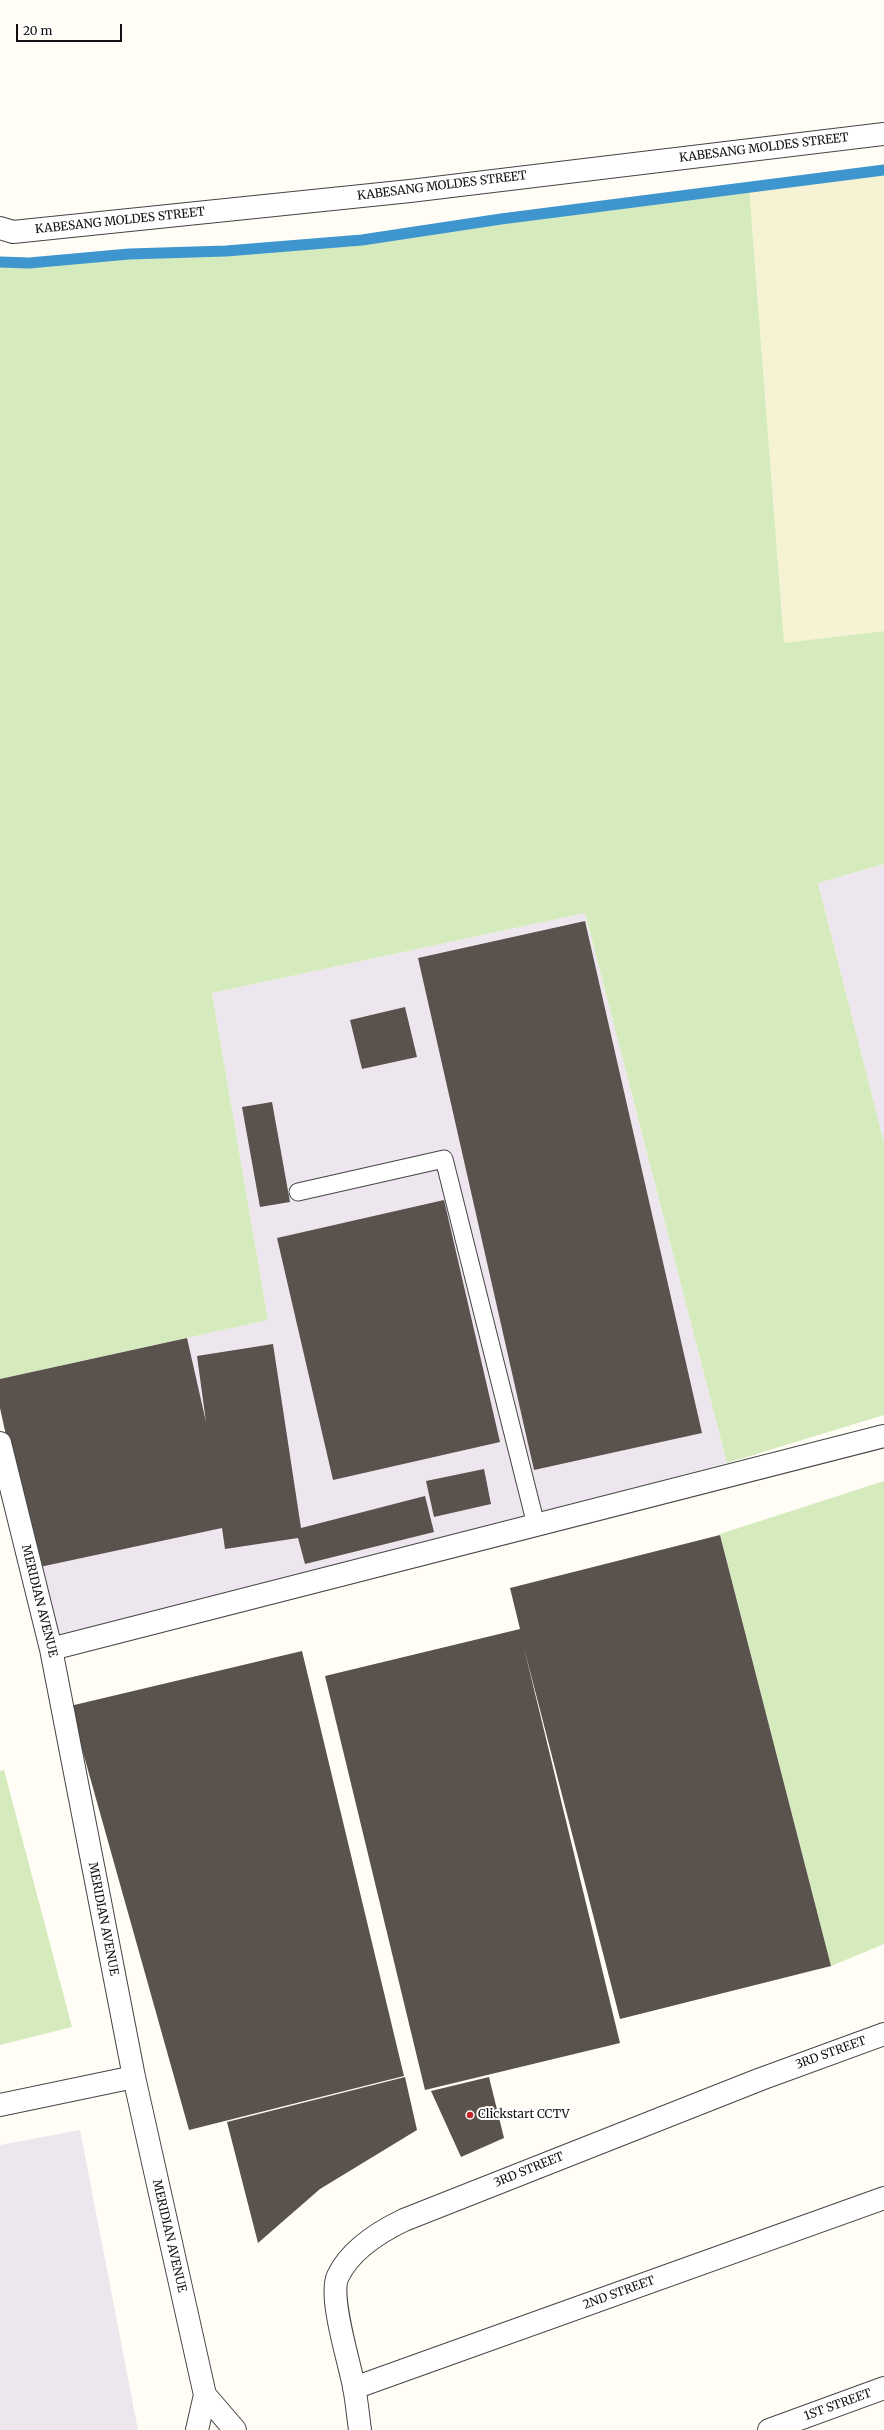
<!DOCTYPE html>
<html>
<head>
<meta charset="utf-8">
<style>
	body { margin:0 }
	#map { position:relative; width:884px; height:2430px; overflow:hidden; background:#fffdf5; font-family:Merriweather,serif }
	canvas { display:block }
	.scale { position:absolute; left:16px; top:24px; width:106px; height:18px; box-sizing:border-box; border:2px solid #111; border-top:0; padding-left:5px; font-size:12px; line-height:14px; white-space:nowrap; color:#111; -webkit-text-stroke:3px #fff; paint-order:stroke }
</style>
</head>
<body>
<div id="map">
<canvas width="884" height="2430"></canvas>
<div class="scale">20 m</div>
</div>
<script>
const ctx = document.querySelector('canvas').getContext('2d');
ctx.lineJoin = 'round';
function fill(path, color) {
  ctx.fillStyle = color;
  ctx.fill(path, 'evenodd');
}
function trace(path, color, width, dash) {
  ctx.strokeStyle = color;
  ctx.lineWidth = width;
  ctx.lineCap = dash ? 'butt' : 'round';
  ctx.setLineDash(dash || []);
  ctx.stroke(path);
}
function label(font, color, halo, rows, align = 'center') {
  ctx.font = font + ' Merriweather,serif';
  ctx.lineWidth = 4;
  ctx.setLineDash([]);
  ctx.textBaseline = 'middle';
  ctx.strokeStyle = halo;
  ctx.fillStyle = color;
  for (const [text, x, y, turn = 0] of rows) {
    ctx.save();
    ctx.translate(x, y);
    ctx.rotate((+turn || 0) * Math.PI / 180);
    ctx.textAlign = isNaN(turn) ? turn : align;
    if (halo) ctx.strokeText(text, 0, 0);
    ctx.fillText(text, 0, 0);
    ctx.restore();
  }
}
fill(new Path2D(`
	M 884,864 L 884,1143 L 818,883 Z
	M 585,913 L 727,1463 L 54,1640 L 0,1407 L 0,1379 L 268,1320 L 212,993 Z
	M 80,2130 L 138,2430 L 0,2430 L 0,2145 Z`), '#eee6ef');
fill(new Path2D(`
	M 884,170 L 884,631 L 784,644 L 749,187 Z`), '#f6f3d4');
fill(new Path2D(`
	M 749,187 L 784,643 L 884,631 L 884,864 L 818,883 L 884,1143 L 884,1415 L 727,1463 L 585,913 L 212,993 L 268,1320 L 0,1379 L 0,262 L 29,263 L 226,251 L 362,240 L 501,219 Z
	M 884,1481 L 884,1944 L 831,1966 L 720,1534 Z
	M 4,1770 L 72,2027 L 0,2045 L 0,1771 Z`), '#d5ebbd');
trace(new Path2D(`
	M 0,262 L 29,263 L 129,254 L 226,251 L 362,240 L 501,219 L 884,170`), '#3f96cf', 11);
fill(new Path2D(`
	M 585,921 L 702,1433 L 534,1470 L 418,958 Z
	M 405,1007 L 417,1057 L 362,1069 L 350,1020 Z
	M 272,1102 L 290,1202 L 260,1207 L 242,1107 Z
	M 444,1200 L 500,1442 L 333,1480 L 277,1238 Z
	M 187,1338 L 206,1422 L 197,1356 L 273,1344 L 301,1528 L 425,1496 L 434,1532 L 305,1564 L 298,1538 L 225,1549 L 222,1528 L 35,1568 L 0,1408 L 0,1379 Z
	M 484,1469 L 491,1504 L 434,1517 L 426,1481 Z
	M 720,1535 L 831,1966 L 620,2019 L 524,1648 L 620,2043 L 425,2090 L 325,1676 L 520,1629 L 510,1588 Z
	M 302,1651 L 404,2076 L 189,2130 L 70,1706 Z
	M 405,2077 L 417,2130 L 320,2189 L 258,2243 L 227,2122 Z
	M 489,2077 L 504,2138 L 461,2157 L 431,2091 Z`), '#5a524d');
const service = new Path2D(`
	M 298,1192 L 444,1159 L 536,1525`);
const minor = new Path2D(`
	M 0,228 L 13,232 L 410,191 L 884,134
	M 0,1443 L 51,1649 L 134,2077 L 205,2395 L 197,2430
	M 51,1649 L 884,1436
	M 0,2105 L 134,2077
	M 354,2388 L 884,2198
	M 205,2395 L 235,2430
	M 360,2430 C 358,2416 357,2402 354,2387 C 350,2364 328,2296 338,2276 C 351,2249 379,2232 404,2220 L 761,2079 L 884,2034
	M 769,2430 L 884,2388`);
trace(service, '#444', 19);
trace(minor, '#444', 24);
trace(service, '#fff', 17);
trace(minor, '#fff', 22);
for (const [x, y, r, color] of [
	[470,2115,4,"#c4262e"]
]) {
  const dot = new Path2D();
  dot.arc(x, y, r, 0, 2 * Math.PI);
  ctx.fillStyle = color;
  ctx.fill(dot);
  trace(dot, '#fff', 1.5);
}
label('12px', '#111', '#fff', [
	["KABESANG MOLDES STREET",764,148,-7],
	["KABESANG MOLDES STREET",442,186,-7],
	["KABESANG MOLDES STREET",120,221,-6],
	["MERIDIAN AVENUE",39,1601,76],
	["MERIDIAN AVENUE",103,1919,79],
	["3RD STREET",831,2053,-20],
	["3RD STREET",529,2170,-22],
	["MERIDIAN AVENUE",169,2236,77],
	["2ND STREET",619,2293,-20],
	["1ST STREET",838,2405,-20]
]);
label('12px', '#111', '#fff', [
	["Clickstart CCTV",478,2115]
], 'left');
</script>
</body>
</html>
